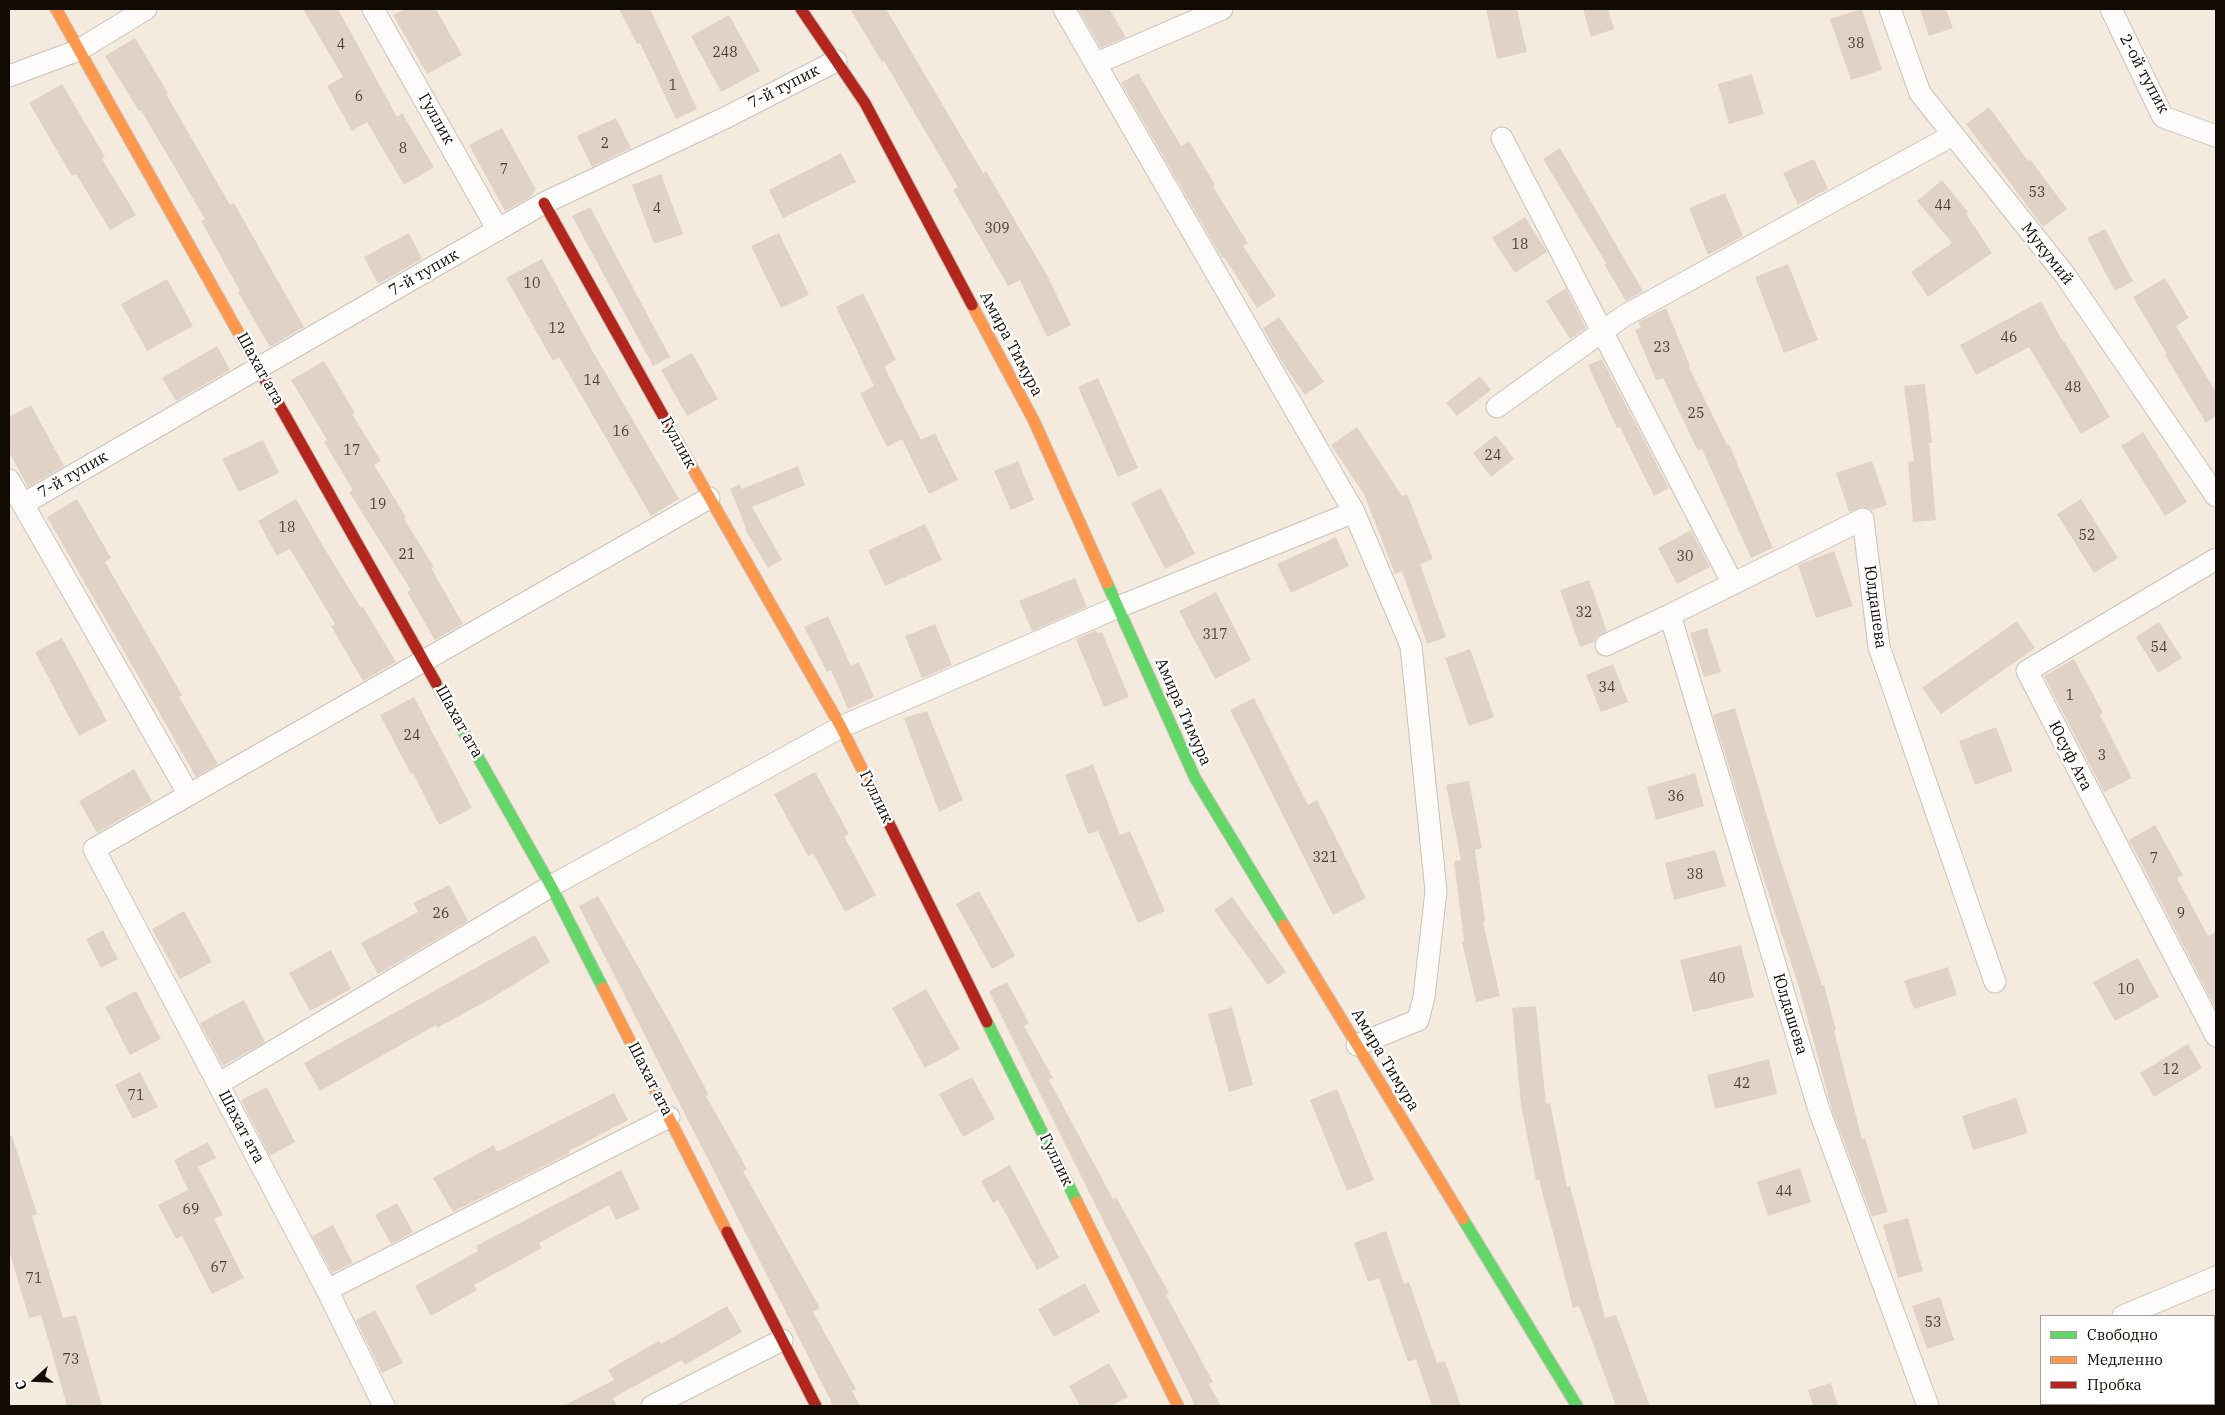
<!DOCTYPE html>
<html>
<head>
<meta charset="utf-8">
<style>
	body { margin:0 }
	#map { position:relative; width:2225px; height:1415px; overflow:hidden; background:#f4ebde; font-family:"IBM Plex Serif",serif }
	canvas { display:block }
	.frame { position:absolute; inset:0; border:10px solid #110b03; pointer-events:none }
	.legend { position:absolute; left:2040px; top:1315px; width:175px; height:90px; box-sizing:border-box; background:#fff; border:1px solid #a09d9a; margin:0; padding:6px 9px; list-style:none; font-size:15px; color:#110b03 }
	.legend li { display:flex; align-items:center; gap:10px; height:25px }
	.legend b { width:25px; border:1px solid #a09d9a }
	.north { position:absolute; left:10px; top:1355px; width:50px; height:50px; -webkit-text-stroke:4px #fff; paint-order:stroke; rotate:250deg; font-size:14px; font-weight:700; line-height:20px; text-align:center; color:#110b03 }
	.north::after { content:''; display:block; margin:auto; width:18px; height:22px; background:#110b03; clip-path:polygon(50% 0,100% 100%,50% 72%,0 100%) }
</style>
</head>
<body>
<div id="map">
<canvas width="2225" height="1415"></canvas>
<div class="frame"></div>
<ul class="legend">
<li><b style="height:6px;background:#63d668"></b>Свободно</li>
<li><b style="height:6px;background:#ff974d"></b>Медленно</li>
<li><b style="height:6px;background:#b3261e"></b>Пробка</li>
</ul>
<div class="north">С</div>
</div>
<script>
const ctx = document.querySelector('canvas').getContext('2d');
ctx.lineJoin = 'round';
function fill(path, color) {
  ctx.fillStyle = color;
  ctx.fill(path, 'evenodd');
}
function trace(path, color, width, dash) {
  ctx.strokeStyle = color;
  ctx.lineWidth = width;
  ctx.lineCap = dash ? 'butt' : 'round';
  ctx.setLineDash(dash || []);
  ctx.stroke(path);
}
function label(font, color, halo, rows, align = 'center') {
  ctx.font = font + ' "IBM Plex Serif",serif';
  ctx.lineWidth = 5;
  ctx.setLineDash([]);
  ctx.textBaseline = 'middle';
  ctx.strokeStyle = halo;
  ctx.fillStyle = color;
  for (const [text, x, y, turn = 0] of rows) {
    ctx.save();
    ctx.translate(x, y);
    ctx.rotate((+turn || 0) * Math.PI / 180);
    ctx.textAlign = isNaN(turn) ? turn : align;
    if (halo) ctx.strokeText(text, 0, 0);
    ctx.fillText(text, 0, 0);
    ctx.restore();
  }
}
fill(new Path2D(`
	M 303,9 L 338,9 L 397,117 L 402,113 L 434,167 L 404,185 L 367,122 L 352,131 L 327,86 L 343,77 Z
	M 405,9 L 436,9 L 462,55 L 427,74 L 393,15 Z
	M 619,9 L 650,9 L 697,109 L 676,119 L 640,43 L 637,44 Z
	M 850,9 L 886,9 L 983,173 L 986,171 L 1048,277 L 1071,325 L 1047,337 L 1020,280 L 1008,286 L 953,190 L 958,187 L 884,61 L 882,62 Z
	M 1078,9 L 1109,9 L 1126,37 L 1101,48 Z
	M 1486,9 L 1517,9 L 1527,52 L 1497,59 Z
	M 1583,9 L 1608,9 L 1614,29 L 1591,37 Z
	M 1862,9 L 1882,70 L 1851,80 L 1830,19 Z
	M 1920,9 L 1946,9 L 1953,28 L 1929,36 Z
	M 729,15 L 760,71 L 721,92 L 691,36 Z
	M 135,38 L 168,93 L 166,94 L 230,205 L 234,203 L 304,327 L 270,347 L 238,292 L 240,291 L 201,221 L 205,219 L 141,110 L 139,111 L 105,56 Z
	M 1138,73 L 1181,146 L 1189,141 L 1215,185 L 1213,187 L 1248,243 L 1243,246 L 1276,296 L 1257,308 L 1224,257 L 1222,258 L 1121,83 Z
	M 1752,74 L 1764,114 L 1729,124 L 1718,84 Z
	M 62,84 L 105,157 L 102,159 L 136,215 L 110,230 L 76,174 L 72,176 L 29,103 Z
	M 1989,107 L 2028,161 L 2030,159 L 2067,209 L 2043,227 L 1966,124 Z
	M 616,118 L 631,148 L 592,167 L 577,136 Z
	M 502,128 L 536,190 L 530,197 L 505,211 L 469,145 Z
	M 1560,148 L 1643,291 L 1626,301 L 1604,264 L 1606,263 L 1543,159 Z
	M 841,153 L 856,182 L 783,218 L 769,190 Z
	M 1814,159 L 1828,189 L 1798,205 L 1783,173 Z
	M 661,174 L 683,234 L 654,244 L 632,185 Z
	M 1942,180 L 1968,212 L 1966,214 L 1992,253 L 1928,297 L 1911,272 L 1952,243 L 1917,201 Z
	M 1725,193 L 1743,236 L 1708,255 L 1689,208 Z
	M 590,207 L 670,357 L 653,366 L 572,216 Z
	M 1525,217 L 1547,252 L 1515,273 L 1492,238 Z
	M 2105,229 L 2133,281 L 2115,291 L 2087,238 Z
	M 409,233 L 422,259 L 378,284 L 364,257 Z
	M 779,233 L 809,295 L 781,308 L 751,246 Z
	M 542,259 L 592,350 L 679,499 L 651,516 L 559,357 L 553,361 L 506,278 Z
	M 1788,264 L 1818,340 L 1784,353 L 1755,277 Z
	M 2165,278 L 2189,318 L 2176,326 L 2216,392 L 2216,416 L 2206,423 L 2165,355 L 2167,354 L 2133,297 Z
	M 167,279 L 193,326 L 147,351 L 121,304 Z
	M 1566,288 L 1586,328 L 1570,339 L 1546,301 Z
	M 863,293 L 896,360 L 884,366 L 921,440 L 935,433 L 958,480 L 929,494 L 902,439 L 887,447 L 860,393 L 874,386 L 836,307 Z
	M 2041,301 L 2063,342 L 2064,341 L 2110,417 L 2081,434 L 2029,347 L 1976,375 L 1960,345 Z
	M 1666,308 L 1690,366 L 1689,367 L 1727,445 L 1729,444 L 1773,548 L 1751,558 L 1702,449 L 1698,451 L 1663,378 L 1656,380 L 1635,330 L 1641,327 L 1638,322 Z
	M 1279,317 L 1324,382 L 1305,395 L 1283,364 L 1263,328 Z
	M 217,346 L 230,370 L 176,401 L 162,378 Z
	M 692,353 L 718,399 L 687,416 L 661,370 Z
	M 1602,359 L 1669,488 L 1654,496 L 1620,427 L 1617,428 L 1588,365 Z
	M 324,361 L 355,413 L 352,414 L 381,461 L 374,465 L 406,517 L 404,519 L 434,567 L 431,568 L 463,624 L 435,640 L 407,592 L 411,590 L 349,492 L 353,490 L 324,442 L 327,440 L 291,380 Z
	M 1480,376 L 1491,390 L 1457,416 L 1446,403 Z
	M 1098,378 L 1138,468 L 1118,477 L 1078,387 Z
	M 1925,384 L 1932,443 L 1929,443 L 1936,520 L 1913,522 L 1908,462 L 1914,461 L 1904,386 Z
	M 31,405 L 64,466 L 28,487 L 9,452 L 9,417 Z
	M 1357,427 L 1402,496 L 1407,494 L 1433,559 L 1420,564 L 1446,637 L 1427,644 L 1402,571 L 1395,574 L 1364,494 L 1331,445 Z
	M 2143,432 L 2187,502 L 2165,516 L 2121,446 Z
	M 1496,435 L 1514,459 L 1491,477 L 1473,453 Z
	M 263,440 L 279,473 L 239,492 L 222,459 Z
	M 1018,461 L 1034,500 L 1011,510 L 994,471 Z
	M 1872,461 L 1887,505 L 1872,510 L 1863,507 L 1849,512 L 1836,473 Z
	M 798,466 L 805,485 L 752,507 L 782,560 L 768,568 L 745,529 L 746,528 L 730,489 L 739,484 L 742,489 Z
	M 1161,488 L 1195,554 L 1165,569 L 1131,503 Z
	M 77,499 L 111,558 L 105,562 L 182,695 L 179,697 L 218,764 L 196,777 L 47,517 Z
	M 296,499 L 323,546 L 361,608 L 363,607 L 396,662 L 363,681 L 331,626 L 335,624 L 290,549 L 277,556 L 258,521 Z
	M 2081,499 L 2118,558 L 2094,573 L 2057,514 Z
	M 925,524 L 942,560 L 885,586 L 868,550 Z
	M 1691,530 L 1710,567 L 1677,584 L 1658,548 Z
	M 1336,537 L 1349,566 L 1291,593 L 1277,564 Z
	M 1834,551 L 1853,606 L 1816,618 L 1798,565 Z
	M 1075,578 L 1087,607 L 1032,631 L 1019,601 Z
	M 1589,580 L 1607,631 L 1596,637 L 1594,642 L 1580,647 L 1560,590 Z
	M 1216,592 L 1251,660 L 1215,679 L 1179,611 Z
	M 828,616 L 851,666 L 859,662 L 874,697 L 848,709 L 831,670 L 827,672 L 804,627 Z
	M 2017,621 L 2035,648 L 1941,714 L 1922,688 Z
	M 2159,622 L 2182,658 L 2158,673 L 2136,637 Z
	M 935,624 L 952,665 L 922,678 L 905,636 Z
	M 1707,628 L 1721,672 L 1704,677 L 1690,633 Z
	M 1096,630 L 1098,634 L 1102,632 L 1129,697 L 1104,707 L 1076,639 Z
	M 62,638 L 107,721 L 79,736 L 35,652 Z
	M 1470,649 L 1494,717 L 1469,726 L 1445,658 Z
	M 2074,659 L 2103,713 L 2100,715 L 2132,778 L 2104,792 L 2044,676 Z
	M 1613,664 L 1628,702 L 1601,712 L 1586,675 Z
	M 414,697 L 472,808 L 439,825 L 413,773 L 411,774 L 380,715 Z
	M 1254,698 L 1308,805 L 1317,800 L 1366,898 L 1333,915 L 1230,710 Z
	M 1735,708 L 1776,847 L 1822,985 L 1824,985 L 1836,1030 L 1834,1031 L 1862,1139 L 1865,1138 L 1888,1212 L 1872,1217 L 1832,1110 L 1798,984 L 1751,840 L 1713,715 Z
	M 927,711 L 963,800 L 939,812 L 904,718 Z
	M 1996,727 L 2013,771 L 1975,785 L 1959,741 Z
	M 1093,764 L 1120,835 L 1130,831 L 1165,911 L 1138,923 L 1098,831 L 1088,834 L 1065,775 Z
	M 134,769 L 152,801 L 97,833 L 79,801 Z
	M 815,772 L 849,834 L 844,836 L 876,895 L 845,912 L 813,853 L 808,856 L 774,794 Z
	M 1695,773 L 1704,806 L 1656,820 L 1647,787 Z
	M 1469,781 L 1482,848 L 1475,850 L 1485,921 L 1483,922 L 1500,996 L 1476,1002 L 1462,942 L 1464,941 L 1454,861 L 1461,860 L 1446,785 Z
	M 2155,825 L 2183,875 L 2177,878 L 2208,936 L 2216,932 L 2216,1009 L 2129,840 Z
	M 1715,850 L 1726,886 L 1674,900 L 1665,863 Z
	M 449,885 L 468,921 L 378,974 L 361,943 L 418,912 L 413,903 Z
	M 979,891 L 1015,956 L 992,969 L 956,904 Z
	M 598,896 L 673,1028 L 709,1095 L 706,1096 L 747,1169 L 743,1171 L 820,1308 L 813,1312 L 856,1389 L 852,1391 L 860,1406 L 832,1406 L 830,1399 L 579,906 Z
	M 1232,897 L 1286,972 L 1268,985 L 1214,910 Z
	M 184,911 L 212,962 L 180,979 L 152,929 Z
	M 103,930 L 118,959 L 101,968 L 86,939 Z
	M 535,935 L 550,962 L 492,998 L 437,1028 L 436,1025 L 320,1091 L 304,1063 Z
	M 1741,945 L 1754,997 L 1693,1012 L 1680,960 Z
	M 331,950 L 351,989 L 310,1011 L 289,973 Z
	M 2138,958 L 2159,997 L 2115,1021 L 2093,982 Z
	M 1948,967 L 1957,995 L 1914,1009 L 1904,981 Z
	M 1007,982 L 1029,1023 L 1024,1026 L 1053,1078 L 1049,1080 L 1113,1199 L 1116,1197 L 1169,1293 L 1166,1295 L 1213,1382 L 1209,1384 L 1221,1406 L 1194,1406 L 1192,1399 L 989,991 Z
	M 926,989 L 960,1049 L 925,1068 L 892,1008 Z
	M 136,991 L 161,1039 L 130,1055 L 105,1007 Z
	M 244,1000 L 265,1042 L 223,1066 L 200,1023 Z
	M 1536,1006 L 1546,1104 L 1550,1103 L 1567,1187 L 1570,1186 L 1605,1318 L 1616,1315 L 1650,1406 L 1616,1406 L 1579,1306 L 1573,1308 L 1539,1180 L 1536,1180 L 1521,1105 L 1512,1008 Z
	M 1232,1007 L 1253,1085 L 1229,1092 L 1208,1014 Z
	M 2188,1044 L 2202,1068 L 2154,1097 L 2140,1073 Z
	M 1769,1059 L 1777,1094 L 1715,1109 L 1707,1075 Z
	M 140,1072 L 158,1107 L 133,1119 L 115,1085 Z
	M 972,1077 L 995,1119 L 963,1137 L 939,1094 Z
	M 267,1087 L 295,1142 L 270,1156 L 241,1100 Z
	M 1337,1089 L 1374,1180 L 1347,1191 L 1310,1100 Z
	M 614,1093 L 628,1120 L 569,1151 L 570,1153 L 564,1156 L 453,1212 L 433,1178 L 494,1145 L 497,1152 Z
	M 2016,1098 L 2028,1133 L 1973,1150 L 1962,1116 Z
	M 9,1136 L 12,1136 L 37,1214 L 32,1216 L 63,1318 L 76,1315 L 102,1406 L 67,1406 L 41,1315 L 29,1318 L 9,1250 Z
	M 208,1142 L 216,1158 L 198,1167 L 223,1215 L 214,1219 L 244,1278 L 212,1294 L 182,1236 L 176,1239 L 158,1205 L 188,1190 L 174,1160 Z
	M 1010,1165 L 1059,1258 L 1037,1270 L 998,1200 L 993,1203 L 981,1181 Z
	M 1800,1168 L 1811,1202 L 1768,1216 L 1757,1182 Z
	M 621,1170 L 640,1209 L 616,1220 L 609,1205 L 539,1243 L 542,1248 L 474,1285 L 477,1290 L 431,1316 L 415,1286 L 478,1251 L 476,1246 Z
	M 397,1203 L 413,1232 L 391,1244 L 375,1215 Z
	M 1908,1218 L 1923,1271 L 1898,1278 L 1883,1225 Z
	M 333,1225 L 353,1263 L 332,1273 L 312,1236 Z
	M 1386,1231 L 1404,1284 L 1409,1282 L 1437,1363 L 1445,1361 L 1461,1406 L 1432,1406 L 1416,1359 L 1408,1362 L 1379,1278 L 1368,1282 L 1354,1243 Z
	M 1085,1283 L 1100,1312 L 1054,1337 L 1038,1309 Z
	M 1940,1297 L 1954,1340 L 1927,1349 L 1912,1306 Z
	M 727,1306 L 742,1332 L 685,1365 L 682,1360 L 613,1398 L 617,1406 L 563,1406 L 614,1380 L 608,1370 L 659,1341 L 661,1344 Z
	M 375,1310 L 403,1363 L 382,1373 L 356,1320 Z
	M 1109,1363 L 1128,1397 L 1111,1406 L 1080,1406 L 1069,1386 Z
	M 1831,1383 L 1838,1406 L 1813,1406 L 1808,1390 Z`), '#e1d2c8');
const street = new Path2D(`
	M 373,9 L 498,230
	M 1064,9 L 1354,512 L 1411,646 L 1436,891 L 1424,997 L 1418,1020 L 1357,1045
	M 1890,9 L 1920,93 L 2065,275 L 2216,496
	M 2111,9 L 2163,117 L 2216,136
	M 1097,63 L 1222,9
	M 9,76 L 79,50 L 146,9
	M 1502,138 L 1733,584
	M 1497,407 L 1624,316 L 1953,135
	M 9,480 L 189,795
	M 23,504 L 544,203 L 725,118 L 836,61
	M 2216,559 L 2027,671 L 2216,1036
	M 1670,615 L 1819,1110 L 1928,1406
	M 1606,645 L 1670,615 L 1863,519 L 1879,647 L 1995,982
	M 218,1084 L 551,886 L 841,727 L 1118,607 L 1354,512
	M 327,1290 L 669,1117
	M 2123,1316 L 2216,1277
	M 384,1406 L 327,1290 L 94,849 L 709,498
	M 652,1406 L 782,1340`);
const fast = new Path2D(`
	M 1107,583 L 1195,778 L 1284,925
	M 436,683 L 551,886 L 603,988
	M 987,1022 L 1077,1202
	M 1463,1219 L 1577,1406`);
const slow = new Path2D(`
	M 56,9 L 251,355
	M 972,305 L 1034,421 L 1107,583
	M 680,446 L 841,727 L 873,791
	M 1284,925 L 1463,1219
	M 603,988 L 727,1232
	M 1077,1202 L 1178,1406`);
const jam = new Path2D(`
	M 801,9 L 865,103 L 972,305
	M 544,203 L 680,446
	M 251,355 L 436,683
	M 873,791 L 987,1022
	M 727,1232 L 816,1406`);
trace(street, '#cac2b8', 23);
trace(fast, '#cac2b8', 13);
trace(slow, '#cac2b8', 13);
trace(jam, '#cac2b8', 13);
trace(street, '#fdfcfa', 21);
trace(fast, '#63d668', 11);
trace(slow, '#ff974d', 11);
trace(jam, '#b3261e', 11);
label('14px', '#463e35', null, [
	["38",1856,44],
	["4",341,45],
	["248",725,53],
	["1",673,86],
	["6",359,97],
	["2",605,144],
	["8",403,149],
	["7",504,170],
	["53",2037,193],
	["44",1943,206],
	["4",657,209],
	["309",997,229],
	["18",1520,245],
	["10",532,284],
	["12",557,329],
	["46",2009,338],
	["23",1662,348],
	["14",592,381],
	["48",2073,388],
	["25",1696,414],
	["16",621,432],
	["17",352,451],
	["24",1493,456],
	["19",378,505],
	["18",287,528],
	["52",2087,536],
	["21",407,555],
	["30",1685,557],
	["32",1584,613],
	["317",1215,635],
	["54",2159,648],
	["34",1607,688],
	["1",2070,696],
	["24",412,736],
	["3",2102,756],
	["36",1676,797],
	["321",1325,858],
	["7",2154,859],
	["38",1695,875],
	["26",441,914],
	["9",2181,914],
	["40",1717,979],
	["10",2126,990],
	["12",2171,1070],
	["42",1742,1084],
	["71",136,1096],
	["44",1784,1192],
	["69",191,1210],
	["67",219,1268],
	["71",34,1279],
	["53",1933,1323],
	["73",71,1360]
]);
label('16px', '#110b03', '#fff', [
	["2-ой тупик",2144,74,62],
	["7-й тупик",784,87,-27],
	["Гуллик",436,119,60],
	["Мукумий",2047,254,52],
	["7-й тупик",424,273,-30],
	["Амира Тимура",1011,344,62],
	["Шахат ата",260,369,61],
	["Гуллик",678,443,61],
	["7-й тупик",73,475,-30],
	["Юлдашева",1875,607,82],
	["Амира Тимура",1183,712,66],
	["Шахат ата",459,722,61],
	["Юсуф Ата",2070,756,63],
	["Гуллик",876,797,64],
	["Юлдашева",1790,1014,73],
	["Амира Тимура",1385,1060,59],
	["Шахат ата",650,1079,63],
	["Шахат ата",241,1127,62],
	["Гуллик",1056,1160,64]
]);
</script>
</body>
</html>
